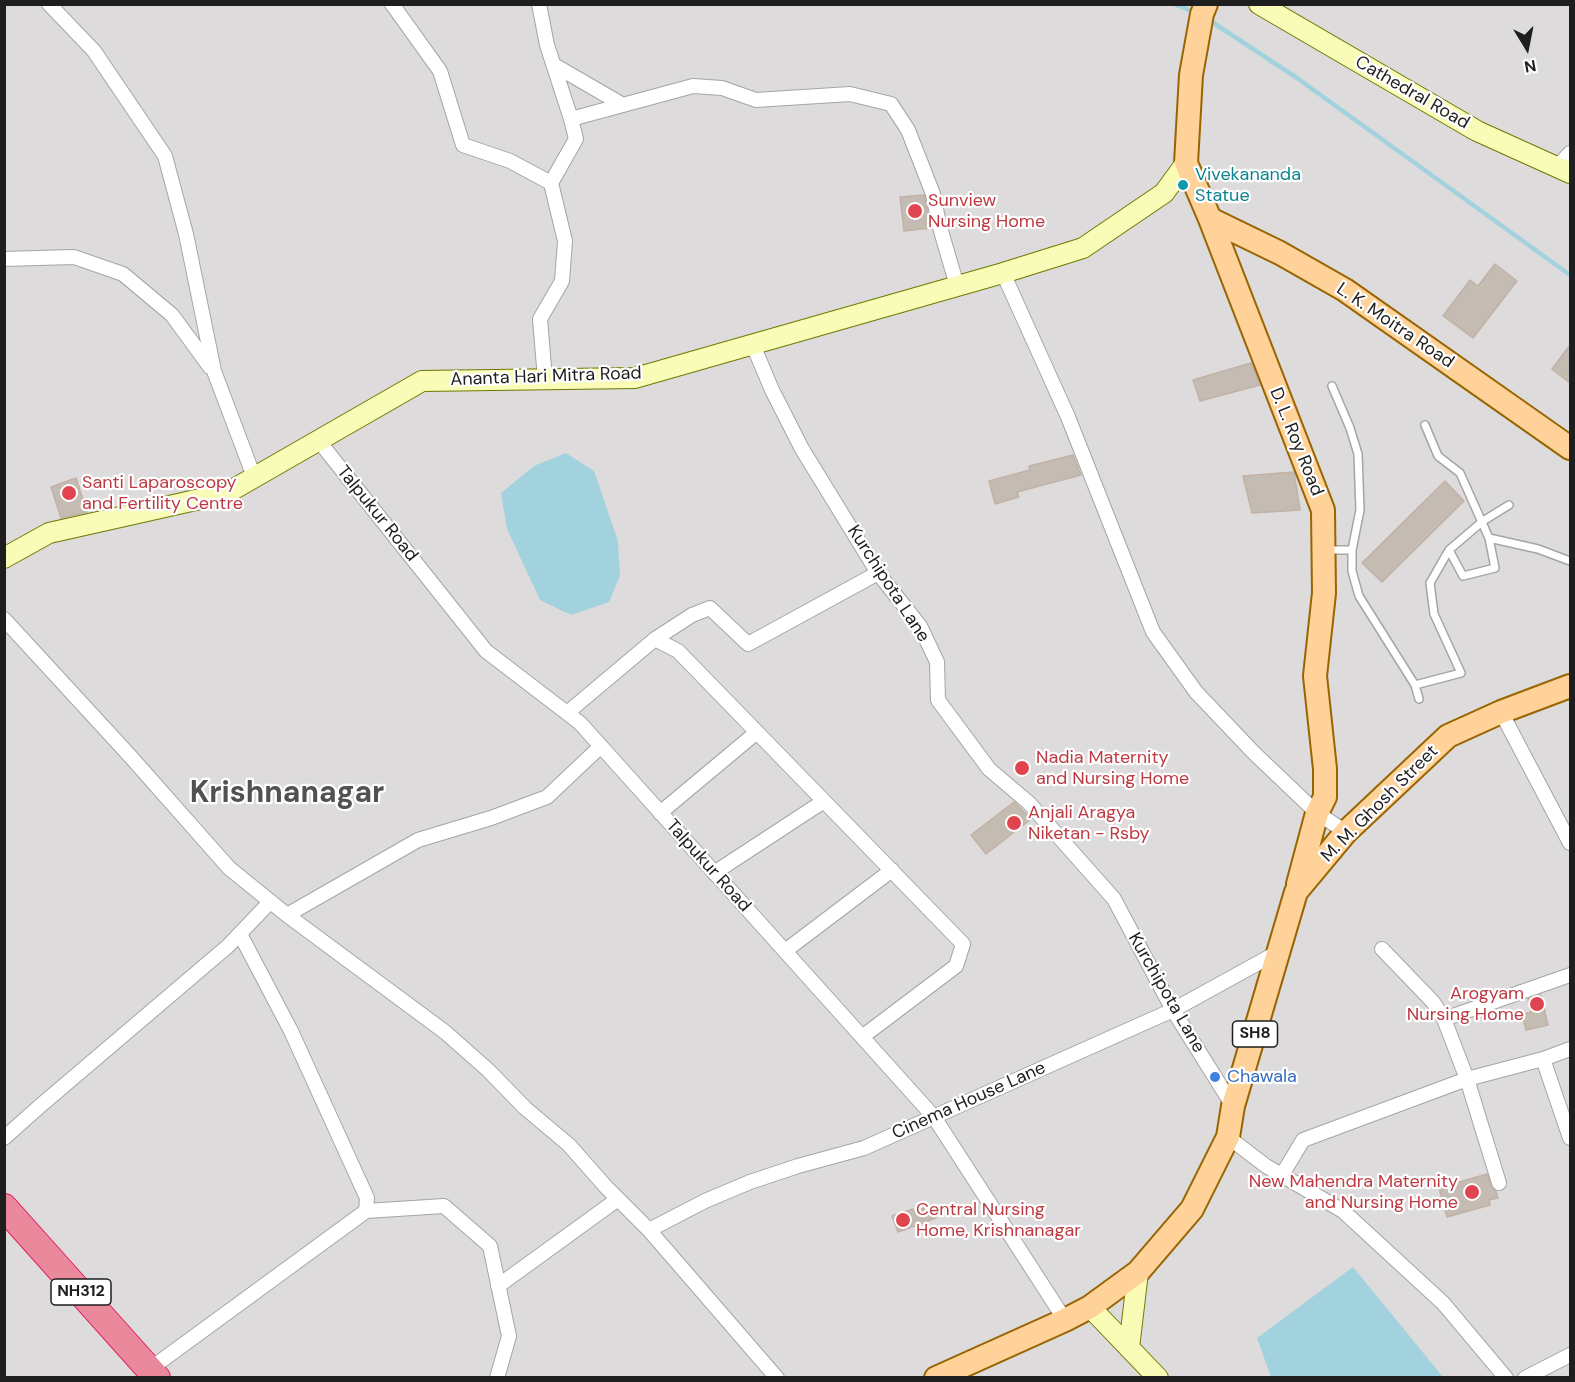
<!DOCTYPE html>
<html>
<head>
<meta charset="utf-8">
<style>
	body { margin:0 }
	#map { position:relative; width:1575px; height:1382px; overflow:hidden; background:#f0ece4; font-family:"DM Sans",sans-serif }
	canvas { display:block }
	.frame { position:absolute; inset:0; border:6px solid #1e1e1e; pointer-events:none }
	.north { position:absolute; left:1497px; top:18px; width:60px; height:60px; -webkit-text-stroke:4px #fff; paint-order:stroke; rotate:170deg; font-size:16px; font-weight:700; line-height:24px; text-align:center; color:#1e1e1e }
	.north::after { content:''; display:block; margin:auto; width:21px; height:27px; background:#1e1e1e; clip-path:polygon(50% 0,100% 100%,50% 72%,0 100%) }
</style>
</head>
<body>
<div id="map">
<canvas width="1575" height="1382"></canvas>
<div class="frame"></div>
<div class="north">N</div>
</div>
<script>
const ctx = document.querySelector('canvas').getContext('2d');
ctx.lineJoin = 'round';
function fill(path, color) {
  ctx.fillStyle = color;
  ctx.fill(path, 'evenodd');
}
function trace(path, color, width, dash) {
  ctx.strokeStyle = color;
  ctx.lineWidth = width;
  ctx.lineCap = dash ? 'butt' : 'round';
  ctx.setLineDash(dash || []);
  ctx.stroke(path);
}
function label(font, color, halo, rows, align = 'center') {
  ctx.font = font + ' "DM Sans",sans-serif';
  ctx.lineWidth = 4.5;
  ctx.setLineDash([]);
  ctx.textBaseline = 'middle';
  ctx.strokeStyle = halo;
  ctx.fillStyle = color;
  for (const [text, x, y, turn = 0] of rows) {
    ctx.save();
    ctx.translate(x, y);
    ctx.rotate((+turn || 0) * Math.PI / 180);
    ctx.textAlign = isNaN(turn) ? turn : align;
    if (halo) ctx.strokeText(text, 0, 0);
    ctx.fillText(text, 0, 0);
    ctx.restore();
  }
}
fill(new Path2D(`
	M 5,5 L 1570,5 L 1570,1377 L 5,1377 Z`), '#dddbdb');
fill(new Path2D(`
	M 566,453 L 594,471 L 618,541 L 620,576 L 609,602 L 571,615 L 540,600 L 507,529 L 501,493 L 534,466 Z
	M 1353,1267 L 1443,1377 L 1271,1377 L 1257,1338 Z`), '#a3d2df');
trace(new Path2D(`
	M 1174,4 L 1197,13
	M 1209,20 L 1297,78 L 1570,275`), '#a3d2df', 4.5);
const building = new Path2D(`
	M 924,195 L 931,228 L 904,231 L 900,197 Z
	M 1495,264 L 1517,281 L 1473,338 L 1443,316 L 1470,280 L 1478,286 Z
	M 1570,345 L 1570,383 L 1552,369 Z
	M 1251,363 L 1260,385 L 1200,401 L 1193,380 Z
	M 1073,455 L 1081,475 L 1017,492 L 1019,497 L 995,504 L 989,481 L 1030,470 L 1029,466 Z
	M 1294,472 L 1300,510 L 1252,513 L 1243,476 Z
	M 76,478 L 87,512 L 61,518 L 51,487 Z
	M 1445,481 L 1464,501 L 1382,582 L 1362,563 Z
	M 1014,802 L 1031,819 L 986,854 L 971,835 Z
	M 1541,995 L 1548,1025 L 1526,1030 L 1522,1015 L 1531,1012 L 1528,999 Z
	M 1487,1174 L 1491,1186 L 1496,1191 L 1498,1198 L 1489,1200 L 1490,1205 L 1447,1217 L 1439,1188 Z
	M 931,1205 L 936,1218 L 898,1232 L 892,1216 L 913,1209 L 915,1212 Z`);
fill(building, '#c4bbb3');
trace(building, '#c2b2a6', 1.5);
const lane = new Path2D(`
	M 1332,386 L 1350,428 L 1358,454 L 1360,510 L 1352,550 L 1352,571 L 1359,596 L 1415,685 L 1419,699
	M 1425,425 L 1438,456 L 1460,473 L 1489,538 L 1495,568 L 1463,576 L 1449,550
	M 1489,538 L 1538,549 L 1570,561
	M 1326,550 L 1352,550
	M 1415,685 L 1461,673 L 1434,614 L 1430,583 L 1449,550 L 1483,521 L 1509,505`);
const street = new Path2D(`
	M 49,4 L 94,51 L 165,156 L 186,234 L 214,371 L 254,477
	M 392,4 L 440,71 L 463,145 L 510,161 L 551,183 L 565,241 L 562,281 L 540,319 L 545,379
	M 539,4 L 547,45 L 571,119 L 576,139 L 551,183
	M 554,65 L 623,105
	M 571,119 L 693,86 L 722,88 L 756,100 L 850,94 L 891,104 L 908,130 L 933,194 L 939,224 L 957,286
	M 1557,167 L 1570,153
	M 4,259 L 74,257 L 123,274 L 172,315 L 210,367
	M 1003,273 L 1068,417 L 1153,632 L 1196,692 L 1254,753 L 1317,813 L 1346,832
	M 753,345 L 772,390 L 802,449 L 878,573 L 920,626 L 937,662 L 938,700 L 989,769 L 1029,803 L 1114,899 L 1173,1010 L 1233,1106
	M 318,440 L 486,651 L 580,723 L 934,1117 L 1065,1320
	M 4,619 L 130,756 L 229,868 L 287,915 L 445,1032 L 488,1070 L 525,1108 L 569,1145 L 606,1187 L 649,1230 L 777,1378
	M 655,639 L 692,615 L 710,608 L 748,644 L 878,573
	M 1501,712 L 1570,843
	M 567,713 L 655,639 L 678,651 L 963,944 L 956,966 L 862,1037
	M 660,813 L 757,732
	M 714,873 L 824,801
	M 287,915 L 418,840 L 491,818 L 547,797 L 601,746
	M 1382,949 L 1433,1002 L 1444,1019 L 1467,1079 L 1499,1183
	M 785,951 L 892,870
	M 1444,1019 L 1570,975
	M 1543,1059 L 1570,1138
	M 1228,1137 L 1266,1166 L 1343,1211 L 1443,1303 L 1506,1378
	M 4,1138 L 40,1106 L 228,946 L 270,902
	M 1282,1175 L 1303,1140 L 1467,1079 L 1543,1059 L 1570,1049
	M 366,1211 L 444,1206 L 490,1246 L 509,1336 L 497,1378
	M 649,1230 L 705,1201 L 750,1182 L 798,1166 L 864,1148 L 1173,1010 L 1280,951
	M 498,1286 L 618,1199
	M 150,1369 L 366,1211 L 367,1198 L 291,1031 L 240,934
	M 1525,1378 L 1570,1355`);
const secondary = new Path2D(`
	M 1259,4 L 1477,131 L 1570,173
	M 4,558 L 49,533 L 227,493 L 422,381 L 635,378 L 1003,273 L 1083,248 L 1164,193 L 1186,163
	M 1090,1307 L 1158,1378
	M 1129,1348 L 1138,1272`);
const primary = new Path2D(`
	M 1206,4 L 1202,14 L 1191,75 L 1186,163 L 1210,219 L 1323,510 L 1324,593 L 1315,676 L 1325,769 L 1325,797 L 1317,813 L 1298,884
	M 1210,219 L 1280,253 L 1345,290 L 1570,448
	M 936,1378 L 1065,1320 L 1090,1307 L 1138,1272 L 1192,1209 L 1228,1137 L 1233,1106 L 1296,892 L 1346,832 L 1448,736 L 1501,712 L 1570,686`);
const highway = new Path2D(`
	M 4,1207 L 157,1378`);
trace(lane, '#a5a5a5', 10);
trace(street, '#a5a5a5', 16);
trace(secondary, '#6e7a01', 22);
trace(primary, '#996500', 26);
trace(highway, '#e21d62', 28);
trace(lane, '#fff', 7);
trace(street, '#fff', 14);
trace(secondary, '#f9fcb6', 20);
trace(primary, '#ffd29a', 22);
trace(highway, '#ea899c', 26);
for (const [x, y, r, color] of [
	[1183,185,6,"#0f9aa8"],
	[915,211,8,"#e0444e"],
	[69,493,8,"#e0444e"],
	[1022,768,8,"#e0444e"],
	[1014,823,8,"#e0444e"],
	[1537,1004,8,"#e0444e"],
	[1215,1077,6,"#3f7fe0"],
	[1472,1192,8,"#e0444e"],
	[903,1220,8,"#e0444e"]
]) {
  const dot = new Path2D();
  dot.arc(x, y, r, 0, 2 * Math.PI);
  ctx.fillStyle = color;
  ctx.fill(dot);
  trace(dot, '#fff', 2);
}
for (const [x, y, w] of [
	[1255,1034,45],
	[81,1292,60]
]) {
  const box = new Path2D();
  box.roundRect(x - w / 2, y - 13, w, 26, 4.5);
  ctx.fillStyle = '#fff';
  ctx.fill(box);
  trace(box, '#1e1e1e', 1.5);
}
label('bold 16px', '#1e1e1e', null, [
	["SH8",1255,1034],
	["NH312",81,1292]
]);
label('18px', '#1e1e1e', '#fff', [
	["Cathedral Road",1412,93,30],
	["L. K. Moitra Road",1395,326,34],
	["Ananta Hari Mitra Road",546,377,-2],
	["D. L. Roy Road",1296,442,68],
	["Talpukur Road",377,514,51],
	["Kurchipota Lane",888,584,57],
	["M. M. Ghosh Street",1380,804,-45],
	["Talpukur Road",708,866,48],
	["Kurchipota Lane",1166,993,60],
	["Cinema House Lane",969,1101,-24]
]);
label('18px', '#0d838f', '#fff', [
	["Vivekananda",1195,175],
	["Statue",1195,196]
], 'left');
label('18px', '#be3a42', '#fff', [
	["Sunview",928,201],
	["Nursing Home",928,222],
	["Santi Laparoscopy",82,483],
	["and Fertility Centre",82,504],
	["Nadia Maternity",1036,758],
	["and Nursing Home",1036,779],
	["Anjali Aragya",1028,813],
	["Niketan - Rsby",1028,834],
	["Arogyam",1524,994,"right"],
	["Nursing Home",1524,1015,"right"],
	["New Mahendra Maternity",1458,1182,"right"],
	["and Nursing Home",1458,1203,"right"],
	["Central Nursing",916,1210],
	["Home, Krishnanagar",916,1231]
], 'left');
label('18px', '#366cbe', '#fff', [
	["Chawala",1227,1077]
], 'left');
label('bold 30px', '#515151', '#fff', [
	["Krishnanagar",287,794]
]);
</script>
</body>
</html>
